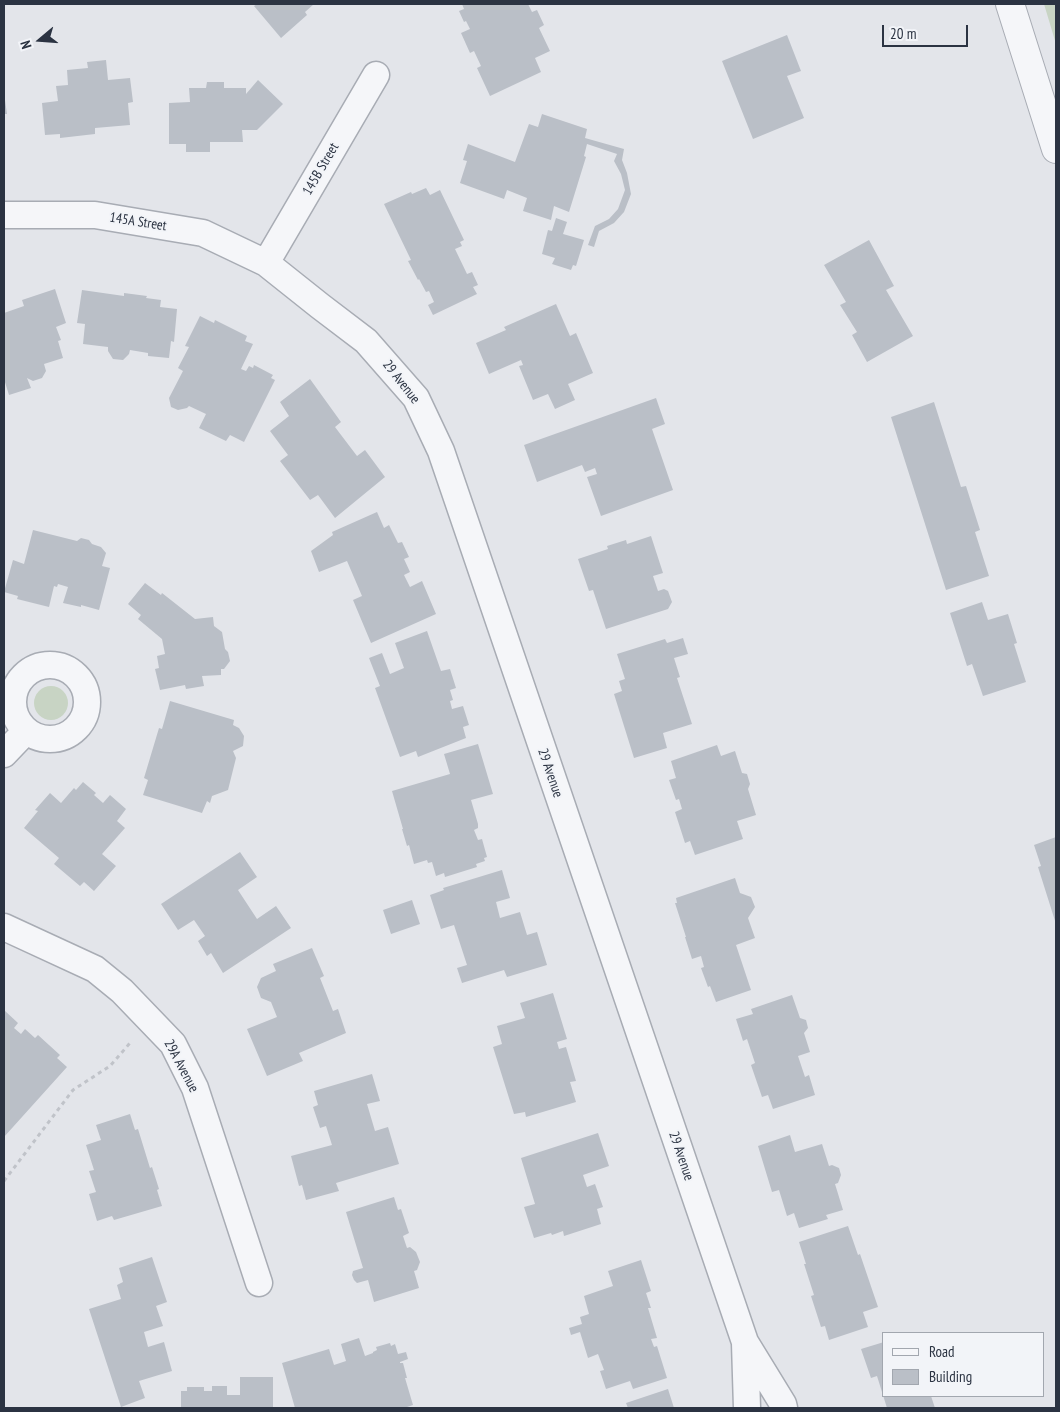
<!DOCTYPE html>
<html>
<head>
<meta charset="utf-8">
<style>
	body { margin:0 }
	#map { position:relative; width:1060px; height:1412px; overflow:hidden; background:#e3e5ea; font-family:"PT Sans Narrow",sans-serif }
	canvas { display:block }
	.frame { position:absolute; inset:0; border:5px solid #2b3342; pointer-events:none }
	.legend { position:absolute; left:882px; top:1332px; width:162px; height:65px; box-sizing:border-box; background:#f2f4f8; border:1px solid #a2a7af; margin:0; padding:6px 9px; list-style:none; font-size:15px; color:#2b3342 }
	.legend li { display:flex; align-items:center; gap:10px; height:25px }
	.legend b { width:25px; border:1px solid #a2a7af }
	.north { position:absolute; left:15px; top:15px; width:50px; height:50px; -webkit-text-stroke:4px #f2f4f8; paint-order:stroke; rotate:252deg; font-size:14px; font-weight:700; line-height:20px; text-align:center; color:#2b3342 }
	.north::after { content:''; display:block; margin:auto; width:18px; height:22px; background:#2b3342; clip-path:polygon(50% 0,100% 100%,50% 72%,0 100%) }
	.scale { position:absolute; left:882px; top:25px; width:86px; height:22px; box-sizing:border-box; border:2px solid #2b3342; border-top:0; padding-left:6px; font-size:15px; line-height:18px; white-space:nowrap; color:#2b3342; -webkit-text-stroke:4px #f2f4f8; paint-order:stroke }
</style>
</head>
<body>
<div id="map">
<canvas width="1060" height="1412"></canvas>
<div class="frame"></div>
<ul class="legend">
<li><b style="height:6px;background:#f5f6f9"></b>Road</li>
<li><b style="height:14px;background:#babfc7"></b>Building</li>
</ul>
<div class="north">N</div>
<div class="scale">20 m</div>
</div>
<script>
const ctx = document.querySelector('canvas').getContext('2d');
ctx.lineJoin = 'round';
function fill(path, color) {
  ctx.fillStyle = color;
  ctx.fill(path, 'evenodd');
}
function trace(path, color, width, dash) {
  ctx.strokeStyle = color;
  ctx.lineWidth = width;
  ctx.lineCap = dash ? 'butt' : 'round';
  ctx.setLineDash(dash || []);
  ctx.stroke(path);
}
function label(font, color, halo, rows, align = 'center') {
  ctx.font = font + ' "PT Sans Narrow",sans-serif';
  ctx.lineWidth = 4;
  ctx.setLineDash([]);
  ctx.textBaseline = 'middle';
  ctx.strokeStyle = halo;
  ctx.fillStyle = color;
  for (const [text, x, y, turn = 0] of rows) {
    ctx.save();
    ctx.translate(x, y);
    ctx.rotate((+turn || 0) * Math.PI / 180);
    ctx.textAlign = isNaN(turn) ? turn : align;
    if (halo) ctx.strokeText(text, 0, 0);
    ctx.fillText(text, 0, 0);
    ctx.restore();
  }
}
fill(new Path2D(`
	M 1044,4 L 1056,4 L 1056,44 Z
	M34 703a17 17 0 1 1 34 0a17 17 0 1 1-34 0Z`), '#c8d4c4');
fill(new Path2D(`
	M 257,4 L 314,4 L 305,12 L 307,15 L 281,38 L 254,6 Z
	M 462,4 L 528,4 L 532,12 L 537,10 L 544,25 L 539,28 L 550,51 L 535,58 L 541,72 L 490,96 L 477,68 L 481,66 L 474,51 L 470,53 L 461,33 L 470,29 L 466,21 L 464,22 L 459,11 L 464,9 Z
	M 787,35 L 801,71 L 787,76 L 804,118 L 753,139 L 722,61 Z
	M 106,60 L 108,80 L 130,78 L 133,102 L 128,103 L 130,125 L 95,128 L 95,134 L 60,138 L 60,134 L 45,135 L 42,103 L 58,101 L 56,86 L 68,85 L 67,70 L 88,68 L 87,62 Z
	M 258,80 L 283,104 L 257,130 L 242,130 L 243,142 L 210,142 L 210,152 L 186,152 L 186,144 L 169,144 L 169,103 L 190,102 L 189,88 L 206,88 L 207,82 L 224,82 L 224,88 L 246,88 L 246,94 Z
	M 4,100 L 5,100 L 7,114 L 4,114 Z
	M 542,114 L 587,129 L 585,138 L 624,149 L 622,160 L 627,173 L 631,194 L 624,212 L 614,223 L 599,231 L 594,247 L 588,245 L 595,226 L 609,219 L 618,209 L 625,190 L 621,174 L 614,161 L 617,154 L 587,144 L 584,156 L 586,157 L 569,212 L 554,206 L 551,220 L 523,211 L 527,198 L 507,190 L 504,199 L 460,183 L 467,161 L 463,160 L 468,144 L 515,162 L 529,124 L 538,127 Z
	M 426,188 L 430,195 L 440,190 L 464,240 L 460,242 L 462,246 L 455,249 L 467,274 L 472,272 L 478,285 L 473,287 L 477,294 L 433,315 L 428,305 L 434,302 L 429,291 L 426,292 L 419,279 L 418,280 L 408,261 L 411,260 L 384,204 L 411,192 L 412,194 Z
	M 556,218 L 567,222 L 563,234 L 584,240 L 576,266 L 573,265 L 571,270 L 552,264 L 555,258 L 542,254 L 548,230 L 552,231 Z
	M 869,240 L 894,286 L 886,290 L 913,336 L 867,362 L 852,335 L 857,332 L 840,305 L 846,302 L 824,265 Z
	M 55,289 L 66,323 L 56,327 L 61,340 L 58,341 L 63,358 L 44,364 L 46,371 L 42,378 L 33,381 L 27,378 L 31,388 L 9,395 L 4,379 L 4,313 L 24,306 L 22,300 Z
	M 82,290 L 124,296 L 124,293 L 147,296 L 146,298 L 161,300 L 160,307 L 177,309 L 174,342 L 171,341 L 169,358 L 148,356 L 148,353 L 130,350 L 129,354 L 123,360 L 113,359 L 108,351 L 108,347 L 83,344 L 85,324 L 77,323 Z
	M 556,304 L 570,336 L 576,333 L 593,373 L 568,384 L 575,400 L 555,409 L 548,394 L 533,400 L 519,366 L 523,365 L 521,360 L 489,374 L 476,343 L 506,330 L 504,327 Z
	M 200,316 L 214,323 L 215,320 L 247,336 L 245,341 L 253,344 L 241,369 L 246,371 L 249,366 L 253,368 L 254,365 L 273,375 L 271,378 L 275,380 L 244,442 L 230,435 L 226,441 L 199,428 L 206,414 L 189,406 L 187,408 L 178,410 L 171,407 L 169,398 L 183,371 L 178,368 L 189,347 L 185,346 Z
	M 310,379 L 341,422 L 335,427 L 357,456 L 365,450 L 385,477 L 335,518 L 318,495 L 310,500 L 280,461 L 288,455 L 270,431 L 289,416 L 280,402 Z
	M 656,398 L 665,424 L 652,429 L 673,490 L 601,516 L 587,477 L 597,474 L 595,468 L 585,472 L 582,465 L 537,482 L 524,445 Z
	M 934,402 L 961,487 L 966,486 L 980,530 L 975,532 L 989,576 L 946,590 L 891,417 Z
	M 377,512 L 384,528 L 389,525 L 398,543 L 402,542 L 409,557 L 404,559 L 410,572 L 404,575 L 410,587 L 422,581 L 436,614 L 371,643 L 353,600 L 362,596 L 347,561 L 319,572 L 311,551 L 333,535 L 332,532 Z
	M 33,530 L 77,541 L 81,538 L 89,540 L 92,544 L 101,547 L 106,553 L 102,566 L 110,568 L 99,610 L 81,605 L 81,607 L 63,603 L 68,587 L 58,584 L 57,587 L 54,586 L 49,607 L 17,599 L 18,596 L 4,592 L 13,560 L 24,564 Z
	M 651,536 L 663,573 L 653,576 L 658,591 L 664,589 L 668,591 L 672,602 L 668,609 L 606,629 L 593,590 L 589,591 L 578,559 L 608,549 L 607,546 L 626,540 L 627,544 Z
	M 145,583 L 161,595 L 162,593 L 195,619 L 213,617 L 214,626 L 222,632 L 225,649 L 228,652 L 230,661 L 224,669 L 221,669 L 221,675 L 202,676 L 204,686 L 186,689 L 185,685 L 160,690 L 155,669 L 159,668 L 157,656 L 165,654 L 162,639 L 138,619 L 141,615 L 128,604 Z
	M 982,602 L 988,620 L 1008,614 L 1017,643 L 1014,644 L 1026,682 L 983,696 L 972,664 L 967,666 L 950,613 Z
	M 427,631 L 441,671 L 450,669 L 456,688 L 450,690 L 453,700 L 450,701 L 452,709 L 463,706 L 469,725 L 463,727 L 466,738 L 418,757 L 416,751 L 400,757 L 375,688 L 380,686 L 369,658 L 382,653 L 390,674 L 404,668 L 395,643 Z
	M 683,638 L 688,654 L 674,658 L 680,677 L 677,678 L 692,724 L 663,733 L 667,748 L 634,758 L 614,694 L 622,691 L 619,681 L 625,679 L 617,654 L 665,639 L 667,643 Z
	M 170,701 L 234,720 L 233,725 L 239,728 L 244,736 L 243,746 L 233,751 L 236,758 L 228,790 L 212,796 L 210,803 L 207,801 L 202,813 L 143,795 L 148,780 L 144,778 L 159,728 L 162,729 Z
	M 478,744 L 493,794 L 471,800 L 478,824 L 478,828 L 474,830 L 478,840 L 482,839 L 487,857 L 484,858 L 485,861 L 476,864 L 477,867 L 445,877 L 444,873 L 436,876 L 432,862 L 428,863 L 427,860 L 414,864 L 409,845 L 407,846 L 402,829 L 403,829 L 392,791 L 450,774 L 444,754 Z
	M 717,745 L 721,756 L 735,751 L 742,773 L 747,774 L 750,784 L 748,789 L 756,815 L 737,821 L 743,839 L 695,855 L 690,841 L 685,843 L 675,812 L 682,809 L 679,799 L 676,800 L 669,780 L 676,778 L 671,761 Z
	M 83,782 L 96,793 L 94,795 L 103,803 L 110,795 L 126,809 L 117,821 L 125,828 L 102,854 L 116,866 L 94,891 L 84,882 L 80,886 L 54,864 L 59,858 L 24,828 L 38,811 L 35,810 L 50,793 L 61,803 L 74,788 L 76,790 Z
	M 1056,837 L 1056,924 L 1038,867 L 1041,866 L 1034,845 Z
	M 240,852 L 257,877 L 238,890 L 257,919 L 276,906 L 291,928 L 223,973 L 211,953 L 207,956 L 198,941 L 205,936 L 194,920 L 178,930 L 161,904 Z
	M 502,870 L 510,898 L 496,902 L 500,918 L 520,912 L 527,935 L 537,932 L 547,965 L 507,977 L 504,970 L 462,983 L 457,968 L 467,965 L 454,925 L 441,929 L 430,895 L 444,890 L 443,888 Z
	M 735,878 L 740,893 L 751,897 L 755,907 L 748,918 L 755,938 L 736,945 L 751,990 L 716,1002 L 710,986 L 708,987 L 701,968 L 704,967 L 701,956 L 692,959 L 685,937 L 686,937 L 675,903 L 677,903 L 676,898 Z
	M 412,900 L 420,924 L 391,934 L 383,910 Z
	M 312,948 L 324,976 L 320,978 L 333,1011 L 338,1009 L 346,1033 L 299,1053 L 303,1061 L 267,1076 L 247,1029 L 277,1017 L 271,1002 L 261,998 L 257,987 L 261,978 L 276,971 L 273,964 Z
	M 553,993 L 567,1039 L 557,1042 L 559,1049 L 566,1047 L 576,1081 L 570,1082 L 576,1102 L 526,1117 L 525,1112 L 514,1114 L 493,1047 L 502,1044 L 497,1026 L 525,1018 L 520,1003 Z
	M 792,995 L 800,1018 L 806,1020 L 808,1028 L 804,1033 L 810,1052 L 798,1056 L 805,1077 L 809,1075 L 815,1095 L 773,1109 L 768,1095 L 762,1097 L 751,1065 L 755,1063 L 747,1039 L 743,1041 L 736,1019 L 753,1014 L 751,1009 Z
	M 4,1010 L 18,1023 L 14,1028 L 21,1034 L 25,1029 L 35,1038 L 38,1035 L 60,1055 L 57,1058 L 67,1067 L 4,1137 Z
	M 372,1074 L 380,1101 L 367,1104 L 375,1131 L 388,1127 L 399,1164 L 336,1183 L 339,1191 L 306,1200 L 302,1185 L 299,1186 L 291,1156 L 332,1145 L 326,1126 L 320,1128 L 313,1107 L 318,1105 L 314,1091 Z
	M 130,1114 L 135,1130 L 138,1129 L 150,1168 L 152,1167 L 159,1189 L 157,1190 L 162,1206 L 114,1220 L 112,1216 L 97,1221 L 89,1194 L 96,1192 L 89,1171 L 94,1170 L 86,1145 L 101,1140 L 96,1125 Z
	M 598,1133 L 609,1166 L 583,1175 L 587,1187 L 595,1184 L 603,1207 L 597,1209 L 601,1224 L 564,1236 L 563,1231 L 552,1235 L 551,1233 L 534,1238 L 524,1207 L 535,1204 L 521,1158 Z
	M 790,1135 L 795,1152 L 822,1144 L 829,1166 L 832,1165 L 839,1168 L 841,1175 L 838,1183 L 835,1184 L 843,1210 L 826,1215 L 828,1219 L 799,1228 L 794,1213 L 787,1216 L 779,1190 L 772,1192 L 758,1146 Z
	M 394,1197 L 398,1210 L 401,1209 L 409,1233 L 403,1236 L 407,1248 L 410,1247 L 416,1252 L 420,1262 L 417,1270 L 414,1271 L 419,1288 L 374,1302 L 368,1280 L 357,1283 L 354,1280 L 352,1275 L 353,1271 L 363,1268 L 346,1212 Z
	M 848,1226 L 858,1255 L 860,1254 L 878,1307 L 863,1312 L 868,1327 L 829,1340 L 825,1326 L 821,1327 L 811,1296 L 814,1295 L 804,1264 L 806,1264 L 799,1242 Z
	M 152,1257 L 167,1302 L 156,1306 L 163,1326 L 144,1332 L 148,1347 L 164,1342 L 172,1371 L 139,1381 L 145,1398 L 121,1407 L 89,1309 L 121,1299 L 117,1285 L 123,1282 L 119,1268 Z
	M 641,1260 L 651,1291 L 646,1293 L 651,1308 L 648,1308 L 657,1338 L 651,1339 L 654,1347 L 657,1346 L 667,1378 L 633,1389 L 630,1381 L 606,1389 L 600,1371 L 604,1370 L 598,1354 L 588,1358 L 580,1332 L 571,1335 L 569,1328 L 582,1324 L 580,1317 L 589,1314 L 584,1296 L 613,1286 L 608,1271 Z
	M 359,1338 L 365,1356 L 373,1353 L 373,1352 L 377,1350 L 376,1347 L 390,1343 L 391,1346 L 395,1344 L 398,1354 L 406,1352 L 408,1359 L 400,1362 L 400,1363 L 403,1363 L 407,1378 L 405,1378 L 413,1405 L 404,1408 L 295,1408 L 282,1363 L 329,1349 L 334,1365 L 346,1361 L 341,1344 Z
	M 884,1342 L 884,1396 L 931,1396 L 935,1408 L 887,1408 L 877,1376 L 871,1378 L 861,1349 Z
	M 240,1377 L 273,1377 L 273,1408 L 181,1408 L 181,1391 L 187,1391 L 187,1387 L 204,1387 L 204,1391 L 212,1391 L 212,1386 L 227,1386 L 227,1395 L 240,1395 Z
	M 668,1389 L 674,1408 L 628,1408 L 626,1403 Z`), '#babfc7');
const minor = new Path2D(`
	M 4,215 L 95,215 L 203,233 L 266,263 L 320,306 L 366,341 L 416,398 L 441,451 L 745,1342 L 783,1404 L 784,1408
	M 266,263 L 376,75
	M13 702a37 37 0 1 1 74 0a37 37 0 1 1-74 0Z
	M 4,754 L 26,731
	M 4,927 L 95,969 L 122,991 L 173,1044 L 195,1088 L 259,1283
	M 745,1343 L 747,1408`);
const tertiary = new Path2D(`
	M 1010,4 L 1056,149`);
trace(minor, '#a8acb4', 29);
trace(tertiary, '#a8acb4', 30);
trace(new Path2D(`
	M 4,1181 L 73,1090 L 110,1066 L 130,1043`), '#c0c3c9', 3, [4, 4]);
trace(minor, '#f5f6f9', 26);
trace(tertiary, '#f5f6f9', 28);
label('14px', '#2b3342', '#f2f4f8', [
	["145B Street",321,169,-60],
	["145A Street",138,222,9],
	["29 Avenue",401,382,52],
	["29 Avenue",550,773,71],
	["29A Avenue",181,1066,62],
	["29 Avenue",681,1156,71]
]);
</script>
</body>
</html>
